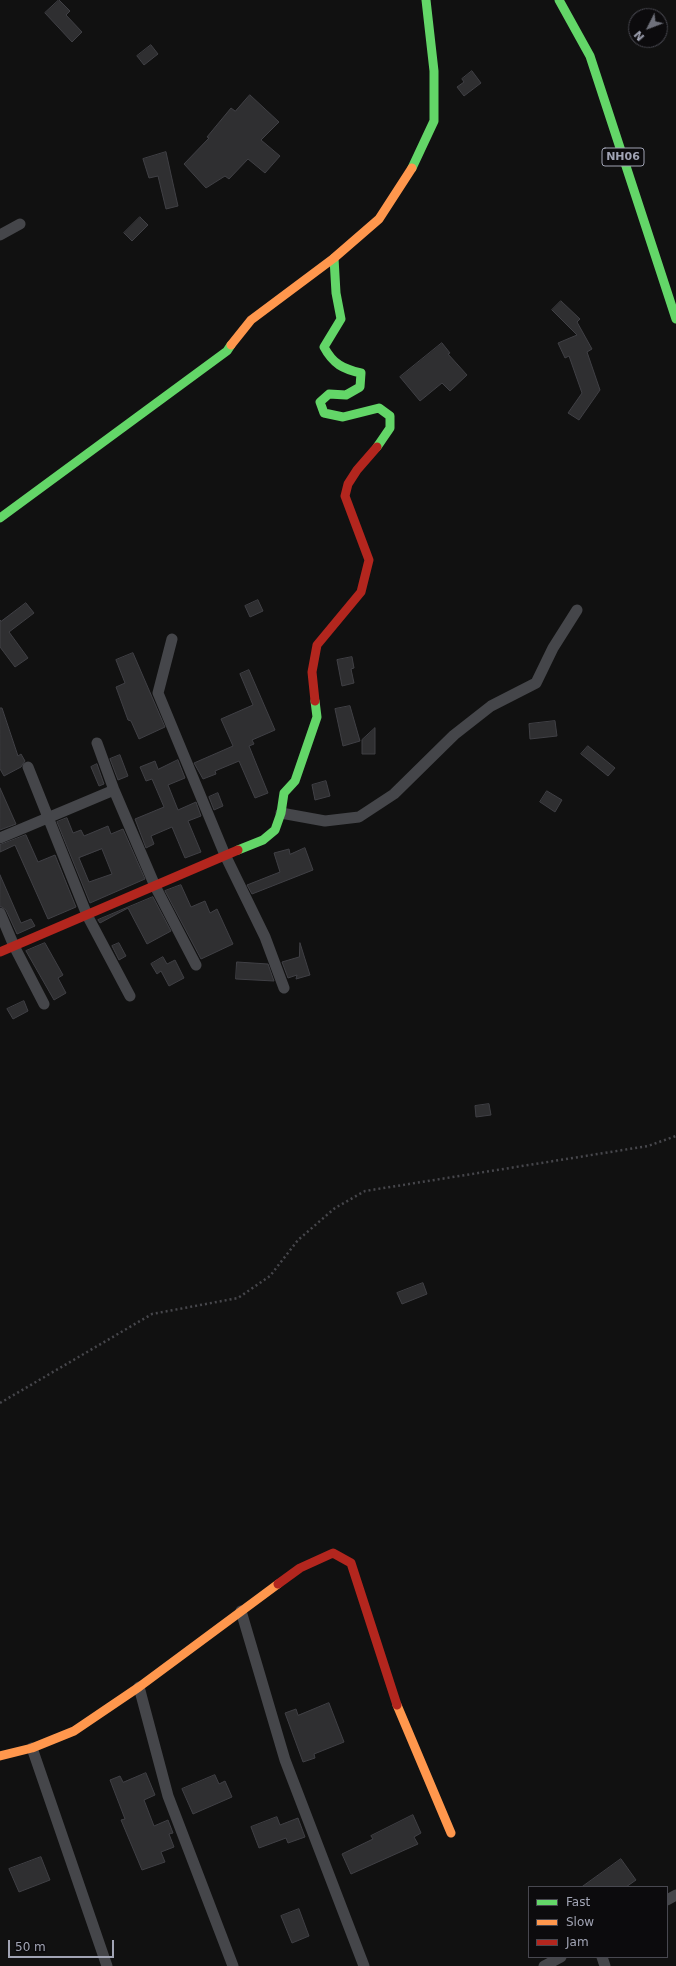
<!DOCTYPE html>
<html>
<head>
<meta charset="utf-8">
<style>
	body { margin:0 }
	#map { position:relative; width:676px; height:1966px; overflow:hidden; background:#111; font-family:"DejaVu Sans",sans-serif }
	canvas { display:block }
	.legend { position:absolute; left:528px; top:1886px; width:140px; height:72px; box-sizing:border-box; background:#0c0b0d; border:1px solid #484850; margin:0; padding:5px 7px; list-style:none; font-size:12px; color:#a1a4b4 }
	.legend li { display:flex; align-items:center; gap:8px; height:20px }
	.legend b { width:20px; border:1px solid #484850 }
	.north { position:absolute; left:628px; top:8px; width:40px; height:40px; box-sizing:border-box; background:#0c0b0d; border:1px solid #484850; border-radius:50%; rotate:228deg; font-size:11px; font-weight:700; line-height:16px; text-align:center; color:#a1a4b4 }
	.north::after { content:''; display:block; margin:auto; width:14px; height:18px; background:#6f717b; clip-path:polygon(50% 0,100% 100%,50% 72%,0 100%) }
	.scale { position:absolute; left:8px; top:1940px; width:106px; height:18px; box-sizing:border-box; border:2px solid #a1a4b4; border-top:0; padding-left:5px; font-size:12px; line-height:14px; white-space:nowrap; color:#a1a4b4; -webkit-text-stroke:3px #0c0b0d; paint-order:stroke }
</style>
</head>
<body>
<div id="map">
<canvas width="676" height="1966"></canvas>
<ul class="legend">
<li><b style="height:5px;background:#63d668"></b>Fast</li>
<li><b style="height:5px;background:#ff974d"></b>Slow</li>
<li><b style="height:5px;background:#b3261e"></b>Jam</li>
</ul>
<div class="north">N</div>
<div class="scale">50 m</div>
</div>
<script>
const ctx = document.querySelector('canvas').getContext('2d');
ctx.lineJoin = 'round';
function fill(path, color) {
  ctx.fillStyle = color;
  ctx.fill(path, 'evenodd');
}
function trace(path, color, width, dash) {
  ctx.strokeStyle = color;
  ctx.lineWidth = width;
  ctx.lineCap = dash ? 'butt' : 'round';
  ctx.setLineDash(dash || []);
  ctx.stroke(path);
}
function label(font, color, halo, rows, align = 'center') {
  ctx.font = font + ' "DejaVu Sans",sans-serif';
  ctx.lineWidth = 4;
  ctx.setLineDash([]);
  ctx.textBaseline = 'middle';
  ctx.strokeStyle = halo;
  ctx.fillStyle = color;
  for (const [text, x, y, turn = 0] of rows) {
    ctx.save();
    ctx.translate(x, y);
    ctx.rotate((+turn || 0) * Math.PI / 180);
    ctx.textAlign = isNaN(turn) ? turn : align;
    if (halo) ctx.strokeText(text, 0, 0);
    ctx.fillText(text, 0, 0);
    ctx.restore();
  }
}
const building = new Path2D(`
	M 59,0 L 70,11 L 66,15 L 82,32 L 72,42 L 45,13 Z
	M 151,45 L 158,54 L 144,65 L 137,56 Z
	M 472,71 L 481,83 L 464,96 L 457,87 L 464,82 L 462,79 Z
	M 250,95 L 279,122 L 261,140 L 280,156 L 265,173 L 248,159 L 229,179 L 225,176 L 206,188 L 184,164 L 209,138 L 207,137 L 231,108 L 235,111 Z
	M 166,152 L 178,206 L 166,209 L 158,176 L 149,178 L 143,159 Z
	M 140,217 L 148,225 L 132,241 L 124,233 Z
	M 561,301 L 580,319 L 577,322 L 592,349 L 587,352 L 600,390 L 579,420 L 568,413 L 582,393 L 569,356 L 565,358 L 558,343 L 577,335 L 552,310 Z
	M 442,343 L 450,353 L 448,354 L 467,375 L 450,391 L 442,383 L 420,401 L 400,377 Z
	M 258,600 L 263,611 L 250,617 L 245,606 Z
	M 26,603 L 34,613 L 9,632 L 28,658 L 15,667 L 0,647 L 0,620 L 1,621 Z
	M 133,653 L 165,727 L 139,739 L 131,721 L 128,720 L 116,687 L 125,683 L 116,660 Z
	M 352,657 L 354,668 L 351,669 L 354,683 L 342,686 L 337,660 Z
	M 249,670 L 275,730 L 252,740 L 254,744 L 249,746 L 268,793 L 255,798 L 239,761 L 215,771 L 216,774 L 203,779 L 194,763 L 233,746 L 221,719 L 253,705 L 240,674 Z
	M 350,706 L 360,741 L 343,746 L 335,709 Z
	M 0,708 L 2,708 L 18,756 L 21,754 L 25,761 L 21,767 L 4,776 L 0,769 Z
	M 555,721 L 557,736 L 530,739 L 529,724 Z
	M 375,728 L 375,754 L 362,754 L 362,740 Z
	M 588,746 L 615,768 L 608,776 L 581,754 Z
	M 120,755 L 128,776 L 118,780 L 110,759 Z
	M 178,760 L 185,778 L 168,785 L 178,810 L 196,802 L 201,816 L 188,821 L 201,852 L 185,858 L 172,827 L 151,836 L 154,844 L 146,848 L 135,819 L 164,807 L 152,779 L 146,781 L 140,767 L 155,761 L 158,769 Z
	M 97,764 L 104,784 L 99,786 L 91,767 Z
	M 326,781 L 330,796 L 315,800 L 312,785 Z
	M 0,788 L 16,824 L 0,830 Z
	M 547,791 L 562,800 L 555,812 L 540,802 Z
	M 218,793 L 223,806 L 214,810 L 209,797 Z
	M 67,818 L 73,833 L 81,830 L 84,836 L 108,826 L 111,834 L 123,829 L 145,879 L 90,903 L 57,822 ZM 102,849 L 112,874 L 89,882 L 79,858 Z
	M 26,835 L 38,862 L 55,855 L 76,907 L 48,919 L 15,845 L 0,852 L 0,845 Z
	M 305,848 L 313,870 L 252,894 L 247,885 L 280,872 L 274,853 L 289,849 L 290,854 Z
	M 0,875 L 21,923 L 31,919 L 35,926 L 17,934 L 6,910 L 0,906 Z
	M 181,885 L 191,907 L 205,901 L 210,913 L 217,909 L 233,944 L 201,959 L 165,891 Z
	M 153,897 L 171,931 L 147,944 L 128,908 L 100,923 L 98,920 Z
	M 45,943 L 63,975 L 58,978 L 66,993 L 54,1000 L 26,951 Z
	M 119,943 L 126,956 L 119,960 L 112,946 Z
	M 300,943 L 310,975 L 296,979 L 297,975 L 288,978 L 282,962 L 299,957 Z
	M 163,957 L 167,964 L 175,960 L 184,978 L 169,986 L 161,971 L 157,974 L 151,964 Z
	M 237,962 L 268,964 L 274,981 L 236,979 Z
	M 24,1001 L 28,1011 L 13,1019 L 7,1009 Z
	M 489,1104 L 491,1115 L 476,1117 L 475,1106 Z
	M 423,1283 L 427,1294 L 402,1304 L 397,1293 Z
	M 329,1703 L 344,1742 L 314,1754 L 315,1758 L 303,1762 L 285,1713 L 296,1709 L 298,1715 Z
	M 146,1773 L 155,1795 L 144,1800 L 154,1826 L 168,1820 L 173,1833 L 169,1834 L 174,1847 L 161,1852 L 165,1862 L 142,1870 L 121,1820 L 125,1819 L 110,1780 L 120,1776 L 123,1782 Z
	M 215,1775 L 219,1784 L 225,1781 L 232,1797 L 193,1814 L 182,1789 Z
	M 413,1815 L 421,1833 L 414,1837 L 418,1844 L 351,1874 L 342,1854 L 373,1839 L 371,1836 Z
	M 277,1817 L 280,1825 L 298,1818 L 305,1837 L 288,1843 L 286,1838 L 259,1848 L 251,1827 Z
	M 41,1857 L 50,1880 L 19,1892 L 9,1869 Z
	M 621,1859 L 636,1880 L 626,1887 L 582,1887 Z
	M 299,1909 L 309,1936 L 292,1943 L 281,1916 Z`);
fill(building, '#2f2f31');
trace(building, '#404045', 1);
trace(new Path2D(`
	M 0,1403 L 152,1314 L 238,1298 L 270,1276 L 298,1240 L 335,1208 L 365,1191 L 648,1146 L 676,1136`), '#47474c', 2.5, [2, 3]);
trace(new Path2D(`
	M 0,235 L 20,224
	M 172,639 L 158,693 L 225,855 L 265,937 L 284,988
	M 97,743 L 114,790 L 155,886 L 196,965
	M 28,767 L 87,915 L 130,996
	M 281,813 L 325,821 L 359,817 L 394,794 L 454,735 L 491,706 L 536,683 L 553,648 L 577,610
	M 0,838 L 114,790
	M 0,913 L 14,946 L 44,1004
	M 241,1611 L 285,1760 L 364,1966
	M 139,1687 L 168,1796 L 233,1966
	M 32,1748 L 107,1966
	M 667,1900 L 676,1895
	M 602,1957 L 605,1966
	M 544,1966 L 561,1957`), '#45464a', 11);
trace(new Path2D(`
	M 559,0 L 590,56 L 676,319
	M 412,168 L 434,121 L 434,71 L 426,0
	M 334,258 L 336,293 L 341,319 L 324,347 C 333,364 343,369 361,373 L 360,387 L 346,395 L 329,394 L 320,402 L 324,413 L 343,417 L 379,408 L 390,416 L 390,428 L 377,447
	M 0,518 L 227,351 L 231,345
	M 238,850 L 263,840 L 275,830 L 281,813 L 284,793 L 295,781 L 317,717 L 315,701`), '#63d668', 9);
trace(new Path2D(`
	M 231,345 L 251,320 L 334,258 L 379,219 L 412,168
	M 397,1705 L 451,1833
	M 0,1756 L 32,1748 L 74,1731 L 139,1687 L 278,1584`), '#ff974d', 9);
trace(new Path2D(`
	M 315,701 L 312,672 L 317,645 L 361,592 L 369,560 L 345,496 L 348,484 L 357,470 L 377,447
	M 0,952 L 238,850
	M 278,1584 L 300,1568 L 333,1553 L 351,1563 L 397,1705`), '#b3261e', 9);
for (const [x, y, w] of [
	[623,157,42]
]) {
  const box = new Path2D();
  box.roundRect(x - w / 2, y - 9, w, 18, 3);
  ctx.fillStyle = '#0c0b0d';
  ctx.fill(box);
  trace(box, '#a1a4b4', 1);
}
label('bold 11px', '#a1a4b4', null, [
	["NH06",623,157]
]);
</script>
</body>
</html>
